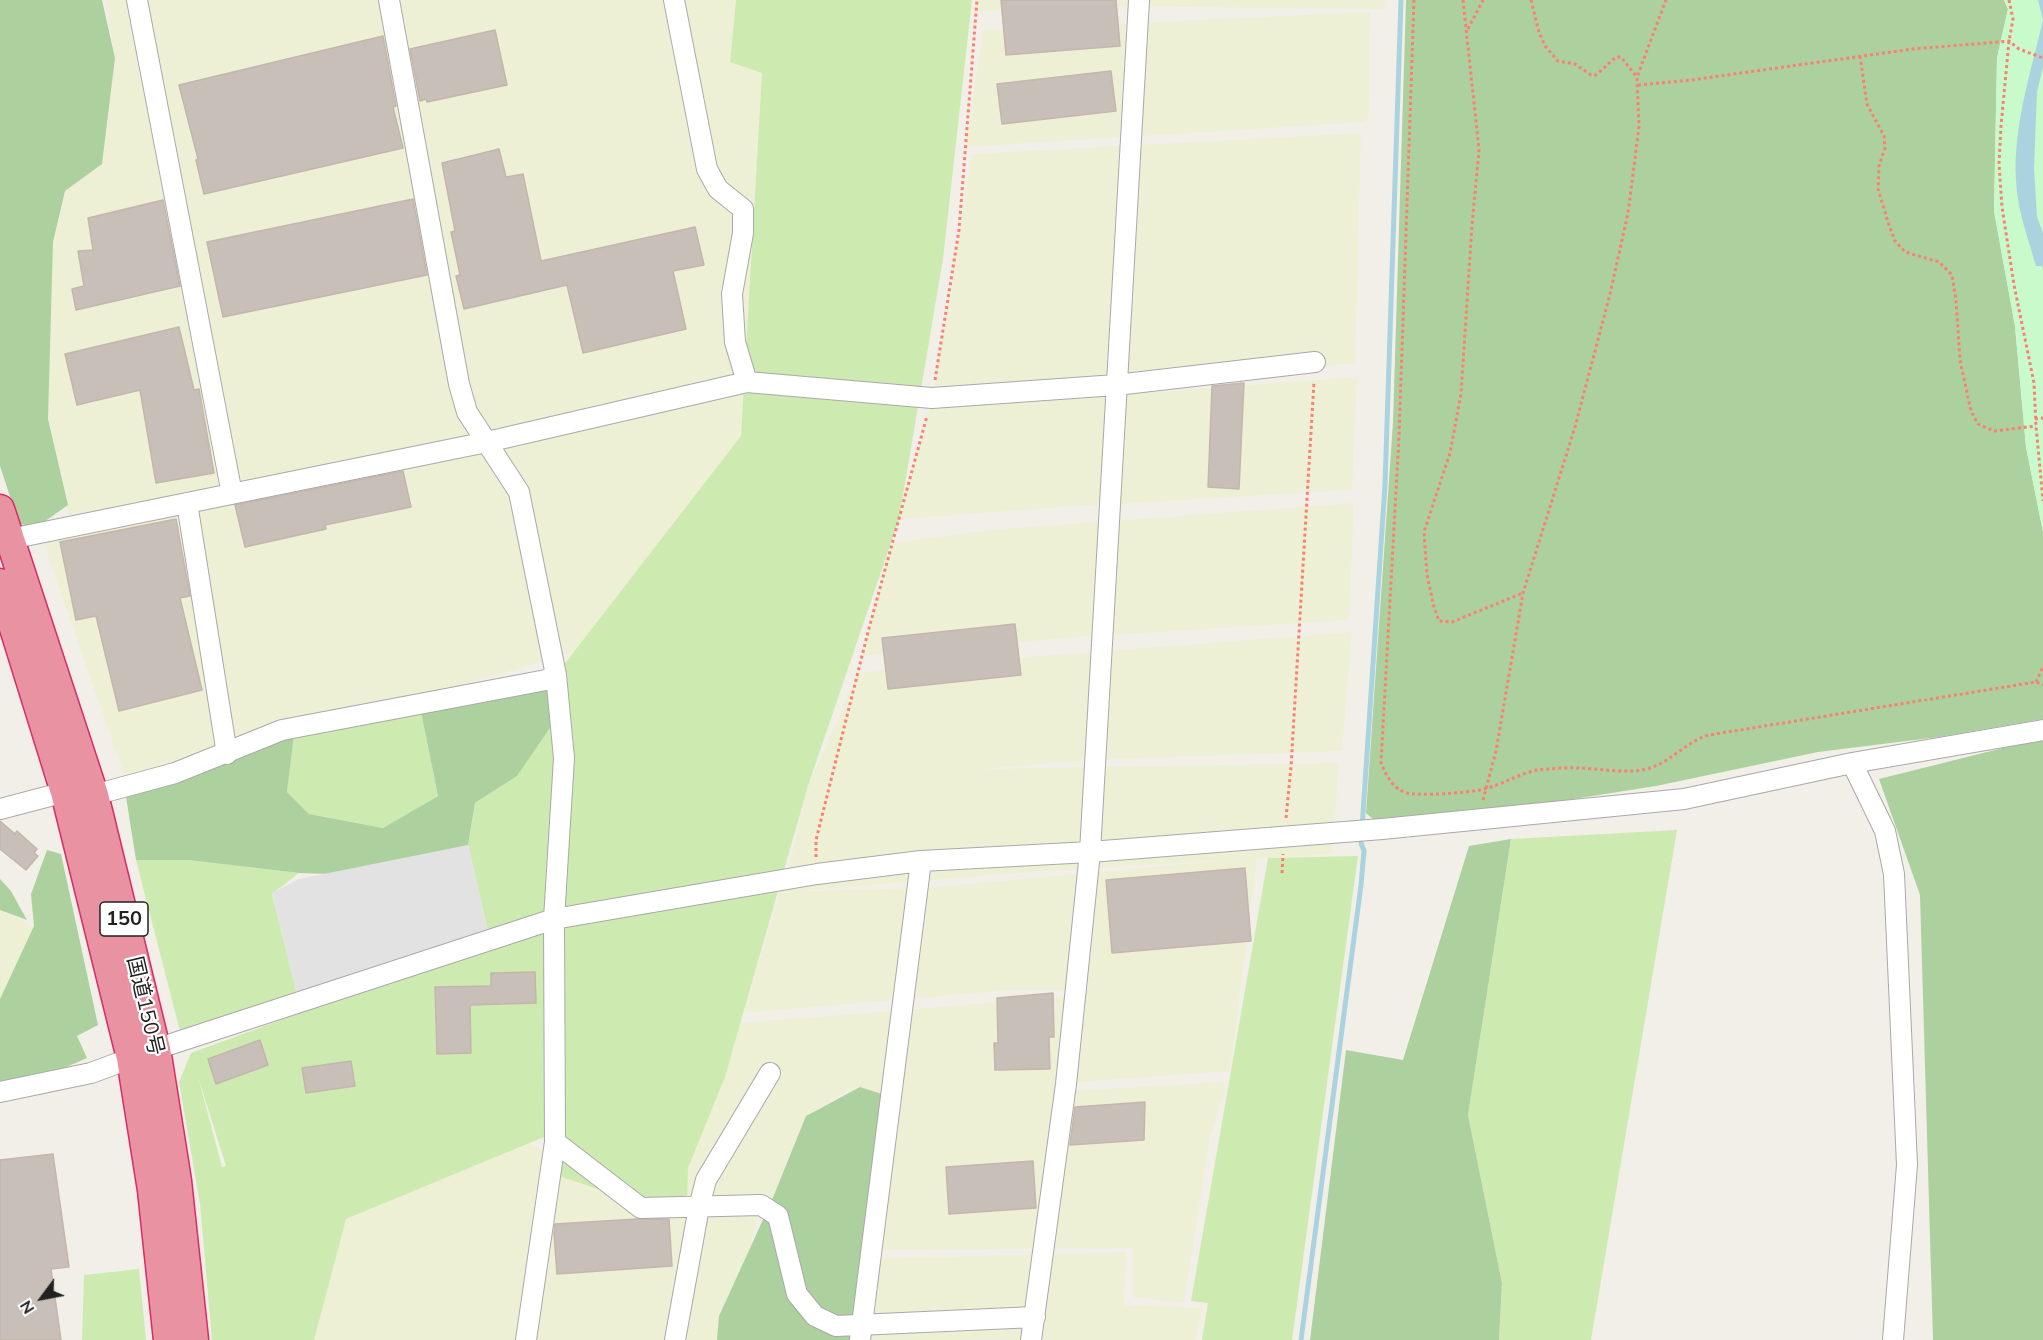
<!DOCTYPE html>
<html>
<head>
<meta charset="utf-8">
<style>
	body { margin:0 }
	#map { position:relative; width:2043px; height:1340px; overflow:hidden; background:#f2efe9; font-family:Mulish,sans-serif }
	canvas { display:block }
	.north { position:absolute; left:12px; top:1268px; width:60px; height:60px; -webkit-text-stroke:4px #fff; paint-order:stroke; rotate:238deg; font-size:16px; font-weight:700; line-height:24px; text-align:center; color:#222 }
	.north::after { content:''; display:block; margin:auto; width:21px; height:27px; background:#222; clip-path:polygon(50% 0,100% 100%,50% 72%,0 100%) }
</style>
</head>
<body>
<div id="map">
<canvas width="2043" height="1340"></canvas>
<div class="north">N</div>
</div>
<script>
const ctx = document.querySelector('canvas').getContext('2d');
ctx.lineJoin = 'round';
function fill(path, color) {
  ctx.fillStyle = color;
  ctx.fill(path, 'evenodd');
}
function trace(path, color, width, dash) {
  ctx.strokeStyle = color;
  ctx.lineWidth = width;
  ctx.lineCap = dash ? 'butt' : 'round';
  ctx.setLineDash(dash || []);
  ctx.stroke(path);
}
function label(font, color, halo, rows, align = 'center') {
  ctx.font = font + ' Mulish,"Noto Sans JP",sans-serif';
  ctx.lineWidth = 4.5;
  ctx.setLineDash([]);
  ctx.textBaseline = 'middle';
  ctx.strokeStyle = halo;
  ctx.fillStyle = color;
  for (const [text, x, y, turn = 0] of rows) {
    ctx.save();
    ctx.translate(x, y);
    ctx.rotate((+turn || 0) * Math.PI / 180);
    ctx.textAlign = isNaN(turn) ? turn : align;
    if (halo) ctx.strokeText(text, 0, 0);
    ctx.fillText(text, 0, 0);
    ctx.restore();
  }
}
fill(new Path2D(`
	M 106,0 L 736,0 L 730,62 L 762,73 L 742,436 L 575,652 L 227,754 L 128,786 L 40,533 L 71,527 L 48,419 L 53,242 L 65,191 L 102,164 L 115,58 Z
	M 977,0 L 1385,0 L 1384,9 L 1071,6 L 976,12 Z
	M 1370,12 L 1369,114 L 1366,122 L 966,147 L 983,30 Z
	M 1361,133 L 1355,363 L 1099,388 L 937,399 L 993,404 L 1357,377 L 1352,490 L 1079,506 L 899,519 L 932,398 L 972,154 Z
	M 1354,503 L 1349,620 L 1078,637 L 862,656 L 892,543 L 990,530 Z
	M 1352,632 L 1342,751 L 1088,760 L 980,769 L 1339,763 L 1332,854 L 1257,859 L 1230,1071 L 1078,1082 L 1075,990 L 1011,990 L 744,1013 L 780,892 L 786,879 L 808,786 L 858,673 L 1002,659 ZM 1227,860 L 925,888 L 797,891 L 1031,872 Z
	M 0,909 L 34,926 L 0,1002 Z
	M 1065,997 L 1066,1091 L 1227,1082 L 1210,1137 L 1184,1303 L 1133,1297 L 1133,1248 L 879,1250 L 891,1097 L 848,1090 L 807,1116 L 772,1200 L 685,1200 L 685,1175 L 725,1077 L 741,1023 Z
	M 529,1143 L 631,1200 L 761,1205 L 741,1282 L 722,1340 L 312,1340 L 346,1219 Z
	M 1126,1252 L 1124,1305 L 1202,1308 L 1195,1340 L 860,1340 L 870,1259 Z`), '#eef0d5');
fill(new Path2D(`
	M 736,0 L 972,0 L 943,259 L 899,519 L 808,786 L 725,1077 L 688,1168 L 687,1208 L 655,1209 L 551,1173 L 563,927 L 488,931 L 468,845 L 475,803 L 517,776 L 556,675 L 741,436 L 762,73 L 730,62 Z
	M 420,707 L 438,796 L 383,828 L 309,814 L 287,792 L 295,727 Z
	M 1677,830 L 1591,1340 L 1499,1340 L 1502,1283 L 1468,1115 L 1511,839 Z
	M 1358,856 L 1292,1340 L 1202,1340 L 1208,1303 L 1191,1301 L 1268,858 Z
	M 136,860 L 188,860 L 299,873 L 272,894 L 299,1002 L 226,1018 L 180,1031 Z
	M 554,928 L 555,1088 L 544,1137 L 346,1219 L 314,1340 L 212,1340 L 200,1204 L 179,1082 L 191,1053 L 387,981 ZM 198,1077 L 226,1166 L 225,1166 L 222,1167 Z
	M 139,1269 L 146,1340 L 82,1340 L 84,1275 Z`), '#cdebb0');
fill(new Path2D(`
	M 0,0 L 102,0 L 115,58 L 102,164 L 65,191 L 53,242 L 48,419 L 68,505 L 37,527 L 19,524 L 0,466 Z
	M 1406,0 L 2004,0 L 2008,9 L 1997,58 L 1994,211 L 2015,326 L 2026,447 L 2043,532 L 2043,719 L 1939,737 L 1818,752 L 1656,786 L 1491,812 L 1374,820 L 1366,813 L 1393,422 Z
	M 546,680 L 560,713 L 517,776 L 475,803 L 468,845 L 356,875 L 299,873 L 188,860 L 136,860 L 126,797 L 295,727 L 287,792 L 309,814 L 383,828 L 438,796 L 420,707 Z
	M 2043,738 L 2043,1340 L 1933,1340 L 1920,895 L 1879,779 Z
	M 1511,839 L 1468,1115 L 1502,1283 L 1499,1340 L 1310,1340 L 1346,1050 L 1403,1060 L 1469,846 Z
	M 47,850 L 61,854 L 98,1025 L 77,1036 L 87,1058 L 16,1089 L 0,1089 L 0,999 L 34,926 L 31,894 Z
	M 0,879 L 11,891 L 27,920 L 0,910 Z
	M 860,1087 L 891,1097 L 853,1340 L 717,1340 L 719,1316 L 772,1200 L 806,1116 Z`), '#add19e');
fill(new Path2D(`
	M 2004,0 L 2043,0 L 2043,532 L 2026,447 L 2015,326 L 1994,211 L 1997,58 L 2008,9 Z`), '#c8facc');
fill(new Path2D(`
	M 468,845 L 488,931 L 299,1002 L 272,893 L 299,879 Z`), '#e2e2e2');
fill(new Path2D(`
	M 2038,0 L 2043,0 L 2043,67 L 2037,92 L 2034,168 L 2037,217 L 2043,233 L 2043,269 L 2042,266 L 2036,266 C 2028,238 2017,209 2016,180 C 2013,126 2031,72 2043,20 Z`), '#aad3df');
trace(new Path2D(`
	M 1301,1340 L 1361,885 L 1364,851 L 1361,843 L 1385,485 L 1401,0`), '#aad3df', 5);
const building = new Path2D(`
	M 1001,0 L 1116,0 L 1120,46 L 1006,55 Z
	M 495,30 L 507,85 L 427,102 L 426,99 L 420,101 L 410,49 Z
	M 383,36 L 396,106 L 393,107 L 403,148 L 204,194 L 196,160 L 198,159 L 179,85 Z
	M 1111,71 L 1116,111 L 1002,124 L 997,84 Z
	M 499,149 L 506,177 L 523,174 L 541,261 L 695,227 L 704,265 L 673,271 L 686,329 L 583,353 L 567,285 L 464,309 L 456,276 L 460,275 L 451,232 L 455,231 L 442,163 Z
	M 413,199 L 427,275 L 223,317 L 207,242 Z
	M 163,200 L 180,286 L 76,310 L 72,289 L 84,286 L 78,251 L 93,250 L 88,218 Z
	M 179,327 L 194,390 L 199,389 L 214,473 L 156,483 L 140,390 L 77,405 L 65,354 Z
	M 1244,383 L 1239,489 L 1208,487 L 1212,386 Z
	M 403,471 L 411,507 L 325,525 L 326,529 L 245,547 L 235,505 Z
	M 176,519 L 190,596 L 180,598 L 202,690 L 119,711 L 96,616 L 76,620 L 60,542 Z
	M 1015,624 L 1021,675 L 888,689 L 882,638 Z
	M 0,821 L 15,834 L 17,831 L 37,849 L 34,853 L 38,856 L 26,870 L 0,849 Z
	M 1245,868 L 1251,941 L 1112,953 L 1106,880 Z
	M 535,972 L 536,1003 L 470,1005 L 471,1053 L 437,1054 L 435,987 L 491,986 L 491,973 Z
	M 1053,993 L 1054,1037 L 1049,1037 L 1050,1069 L 995,1070 L 994,1043 L 998,1043 L 997,998 Z
	M 260,1040 L 268,1065 L 216,1084 L 208,1059 Z
	M 351,1061 L 355,1086 L 306,1093 L 302,1068 Z
	M 1145,1102 L 1144,1140 L 1070,1145 L 1075,1107 Z
	M 53,1154 L 69,1267 L 51,1269 L 61,1340 L 0,1340 L 0,1160 Z
	M 1033,1161 L 1036,1208 L 949,1214 L 946,1167 Z
	M 637,1219 L 669,1219 L 672,1266 L 557,1274 L 554,1234 L 555,1224 Z`);
fill(building, '#c7bfb8');
trace(building, '#c4b6ab', 1.5);
const minor = new Path2D(`
	M 137,0 L 232,494
	M 389,0 L 459,384 L 467,412 L 519,492 L 556,675 L 564,758 L 554,919 L 555,1142 L 526,1340
	M 674,0 L 707,169 L 718,189 L 743,209 L 743,233 L 732,294 L 735,342 L 747,382
	M 187,503 L 227,754
	M 10,539 L 487,442 L 747,382 L 932,398 L 1116,385 L 1315,362
	M 1852,763 L 1885,831 L 1894,874 L 1907,1165 L 1893,1340
	M 94,795 L 175,773 L 282,730 L 546,680 L 556,675
	M 0,809 L 65,792
	M 0,1092 L 91,1073 L 156,1049 L 554,919 L 817,874 L 921,861 L 1090,852 L 1382,829 L 1684,799 L 1852,763 L 2043,730
	M 555,1142 L 641,1208 L 761,1205 L 778,1216 L 797,1294 L 815,1316 L 836,1326 L 1035,1317
	M 675,1340 L 699,1207 L 706,1180 L 770,1073
	M 860,1340 L 921,861
	M 1031,1340 L 1066,1084 L 1090,852 L 1139,0`);
const highway = new Path2D(`
	M 0,509 L 94,795 L 156,1049 L 177,1181 L 194,1340
	M 0,583 L 65,792 L 131,1058 L 152,1190 L 168,1340`);
trace(minor, '#a9a9a9', 22);
trace(highway, '#dc2a67', 31);
trace(new Path2D(`
	M 1414,0 L 1399,437 L 1381,763 C 1386,775 1393,789 1407,793 C 1421,796 1470,793 1484,789 C 1505,784 1522,771 1545,769 C 1555,769 1566,767 1577,768 C 1599,768 1628,775 1650,768 C 1672,761 1687,741 1709,735 L 2036,682 L 2043,685
	M 1463,0 L 1479,150 L 1472,225 L 1461,394 L 1450,453 L 1424,532 L 1427,575 L 1434,607 L 1439,621 L 1452,622 L 1523,593
	M 1531,0 L 1539,32 L 1545,46 L 1558,61 L 1575,64 L 1591,75 L 1596,75 L 1616,57 L 1621,57 L 1637,77
	M 2009,0 L 2013,19 L 2009,41 L 2001,126 L 1999,164 L 2002,207 L 2014,285 L 2034,383 L 2036,426 L 2043,501
	M 1468,29 L 1483,0
	M 1860,56 L 1867,104 L 1884,136 L 1885,148 L 1879,166 L 1878,189 L 1889,225 L 1895,241 L 1905,252 L 1939,262 L 1952,275 L 1956,300 L 1960,360 L 1971,411 L 1978,424 L 1994,431 L 2036,426
	M 1638,85 L 1691,80 L 1913,49 L 2009,41 L 2019,49 L 2043,58
	M 935,380 L 959,230 L 977,0
	M 2035,419 L 2043,418
	M 2036,682 L 2043,667
	M 1483,800 L 1496,751 L 1523,593 L 1575,427 L 1610,294 L 1628,213 L 1639,127 L 1637,77 L 1666,0
	M 1286,818 L 1291,767 L 1314,382
	M 816,857 L 816,840 L 868,632 L 927,416
	M 1282,873 L 1283,854`), '#fa8072', 3, [3, 3]);
trace(minor, '#fff', 20);
trace(highway, '#e892a2', 28);
for (const [x, y, w] of [
	[124,919,48]
]) {
  const box = new Path2D();
  box.roundRect(x - w / 2, y - 17, w, 34, 4.5);
  ctx.fillStyle = '#fff';
  ctx.fill(box);
  trace(box, '#222', 1.5);
}
label('bold 20px', '#222', null, [
	["150",124,919]
]);
label('21px', '#222', '#fff', [
	["国道150号",145,1006,77]
]);
</script>
</body>
</html>
